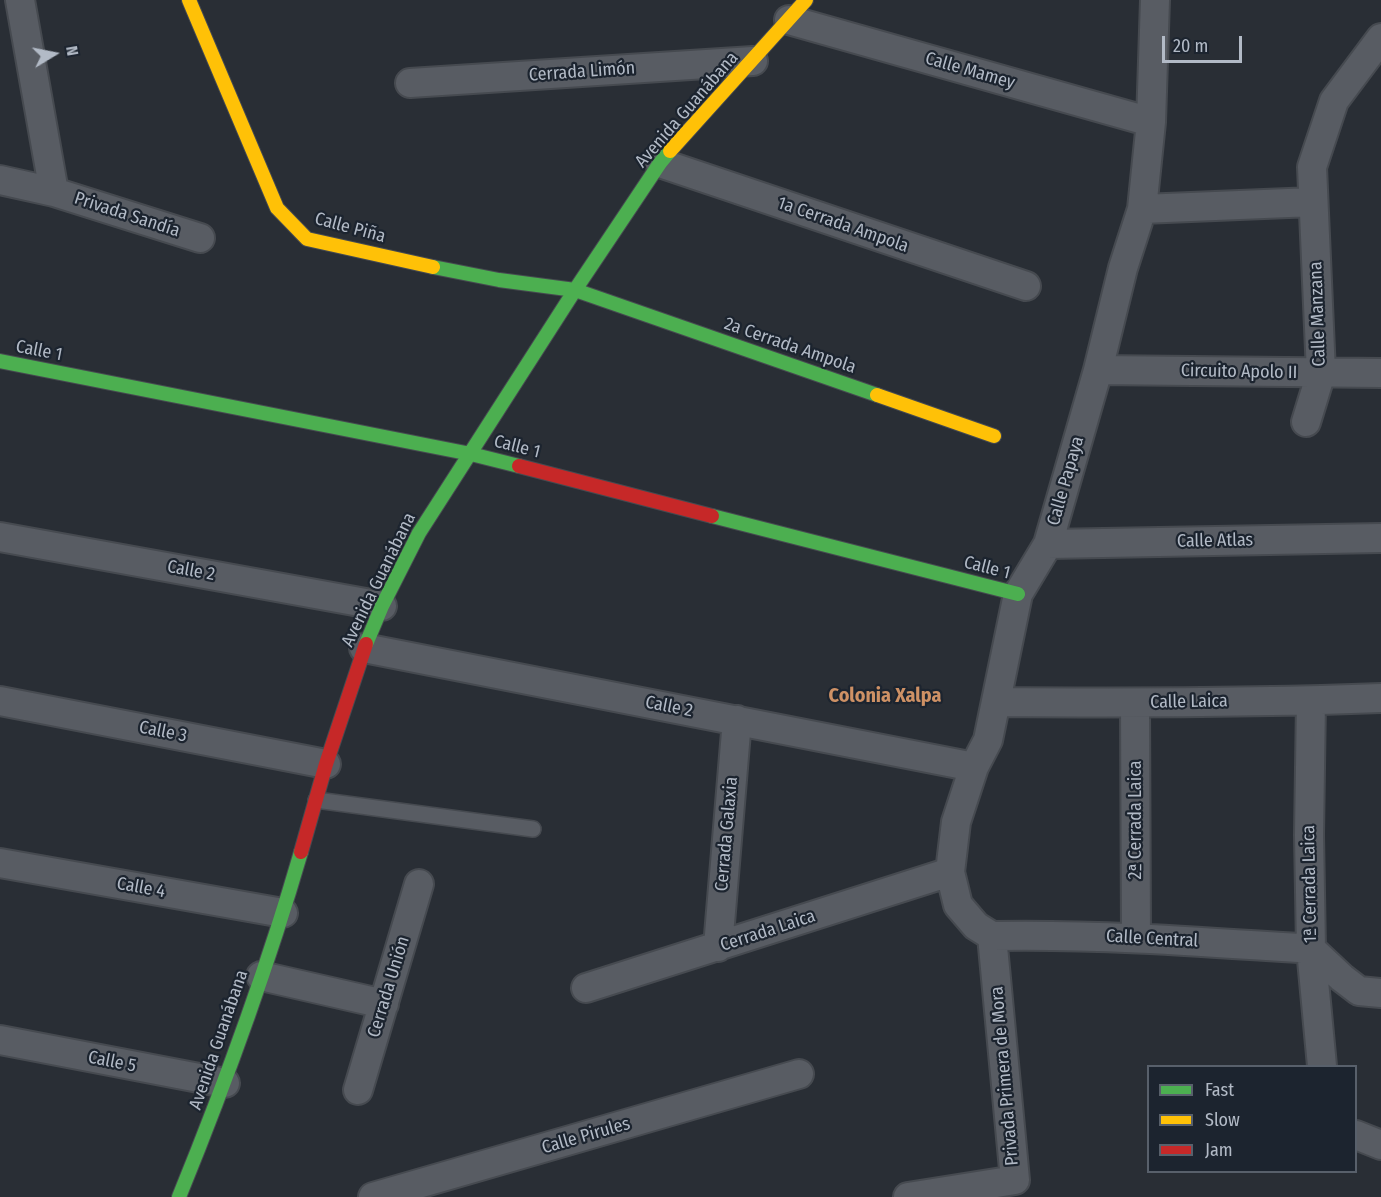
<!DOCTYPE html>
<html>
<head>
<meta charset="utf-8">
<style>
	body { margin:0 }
	#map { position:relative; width:1381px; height:1197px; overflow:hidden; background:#292e35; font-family:"Fira Sans Condensed",sans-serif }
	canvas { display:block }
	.legend { position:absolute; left:1147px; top:1065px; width:210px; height:108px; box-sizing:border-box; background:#1c242f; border:2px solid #58606b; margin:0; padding:8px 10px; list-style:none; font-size:18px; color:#b2bac6 }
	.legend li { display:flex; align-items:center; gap:12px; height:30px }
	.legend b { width:30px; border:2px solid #58606b }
	.north { position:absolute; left:24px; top:24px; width:60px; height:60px; -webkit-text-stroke:4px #1c242f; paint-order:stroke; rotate:80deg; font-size:16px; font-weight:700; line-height:24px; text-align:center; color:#b2bac6 }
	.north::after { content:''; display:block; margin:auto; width:21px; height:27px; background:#b2bac6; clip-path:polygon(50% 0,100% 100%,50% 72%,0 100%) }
	.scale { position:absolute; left:1162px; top:36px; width:80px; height:27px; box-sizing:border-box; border:3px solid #b2bac6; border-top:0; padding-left:8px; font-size:18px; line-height:21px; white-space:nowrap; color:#b2bac6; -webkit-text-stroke:4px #1c242f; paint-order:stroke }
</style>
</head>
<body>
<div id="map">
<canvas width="1381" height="1197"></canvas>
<ul class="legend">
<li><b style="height:8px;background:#4caf50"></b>Fast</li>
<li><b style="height:8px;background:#ffc107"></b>Slow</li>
<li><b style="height:8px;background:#c62828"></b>Jam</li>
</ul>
<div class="north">N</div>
<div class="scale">20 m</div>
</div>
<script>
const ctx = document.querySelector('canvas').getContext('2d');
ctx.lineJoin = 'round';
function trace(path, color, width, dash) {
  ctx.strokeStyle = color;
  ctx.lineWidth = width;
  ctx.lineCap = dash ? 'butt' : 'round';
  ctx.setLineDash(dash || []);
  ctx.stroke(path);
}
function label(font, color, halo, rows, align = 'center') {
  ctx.font = font + ' "Fira Sans Condensed",sans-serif';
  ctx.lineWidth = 4.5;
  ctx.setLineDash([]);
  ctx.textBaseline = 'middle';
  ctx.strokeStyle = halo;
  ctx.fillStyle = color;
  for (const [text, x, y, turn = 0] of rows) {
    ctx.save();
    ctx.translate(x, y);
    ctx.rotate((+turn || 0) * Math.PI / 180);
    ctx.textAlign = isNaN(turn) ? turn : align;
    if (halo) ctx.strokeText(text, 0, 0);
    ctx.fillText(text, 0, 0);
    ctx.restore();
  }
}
const lane = new Path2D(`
	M 316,800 L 533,829`);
const street = new Path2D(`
	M 20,0 L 54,192
	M 789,20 L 1151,122
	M 410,83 L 753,61
	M 660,163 L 1026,286
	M 0,180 L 54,192 L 200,238
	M 1142,209 L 1313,202
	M 1098,370 L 1381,373
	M 1306,422 L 1321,373 L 1312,167 L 1334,101 L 1381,38
	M 0,537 L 382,606
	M 1048,544 L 1381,538
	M 364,648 L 974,767
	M 0,701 L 326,764
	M 1311,701 L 1309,835 L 1311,949 L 1322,1066
	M 997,702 C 1125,703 1253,703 1381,698
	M 1135,703 L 1136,937
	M 0,863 L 283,913
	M 992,936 L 976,926 L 958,905 L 950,872 L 956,822 L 974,767 L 988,740 L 1018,594 L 1048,544 L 1098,370 L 1123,268 L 1142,209 L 1151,122 L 1155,0
	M 992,936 C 1099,934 1205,942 1311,949 L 1342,978 L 1359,991 L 1381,993
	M 718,947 L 737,720
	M 261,976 L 384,1004
	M 586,988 L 950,872
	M 0,1040 L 225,1083
	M 358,1090 L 419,884
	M 1356,1135 L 1381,1145
	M 373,1197 L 799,1074
	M 908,1197 L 1015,1180 L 992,936`);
const fast = new Path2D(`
	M 433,267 L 499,280 L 575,290 L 877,395
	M 0,361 L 471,454 L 519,466
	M 712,516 L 1018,594
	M 366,644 L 382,606 L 419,533 L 575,290 L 660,163 L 670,151
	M 179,1197 C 225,1084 267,969 301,852`);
const slow = new Path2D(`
	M 189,0 L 277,208 L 307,239 L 433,267
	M 670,151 L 806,0
	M 877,395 L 994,436`);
const jam = new Path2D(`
	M 519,466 L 712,516
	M 301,852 L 326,764 L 366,644`);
trace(lane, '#464a50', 18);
trace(street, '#464a50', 32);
trace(fast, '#464a50', 16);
trace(slow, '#464a50', 16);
trace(jam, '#464a50', 16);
trace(lane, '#585c63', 15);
trace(street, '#585c63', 28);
trace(fast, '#4caf50', 14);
trace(slow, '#ffc107', 14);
trace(jam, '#c62828', 14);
label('18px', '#b2bac6', '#1c242f', [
	["Calle Mamey",970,71,16],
	["Cerrada Limón",582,72,-4],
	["Avenida Guanábana",687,110,-49],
	["Privada Sandía",127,215,18],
	["1a Cerrada Ampola",843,225,19],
	["Calle Piña",350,228,15],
	["Calle Manzana",1318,314,-92],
	["2a Cerrada Ampola",790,346,19],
	["Calle 1",39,351,11],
	["Circuito Apolo II",1239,372,1],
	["Calle 1",517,447,14],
	["Calle Papaya",1066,481,-74],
	["Calle Atlas",1215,541,-1],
	["Calle 1",987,568,14],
	["Calle 2",191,571,10],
	["Avenida Guanábana",379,580,-64],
	["Calle Laica",1189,702,-1],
	["Calle 2",669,707,11],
	["Calle 3",163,732,11],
	["2ª Cerrada Laica",1136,820,-90],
	["Cerrada Galaxia",727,834,-85],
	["1ª Cerrada Laica",1310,884,-91],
	["Calle 4",141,888,10],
	["Cerrada Laica",768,931,-18],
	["Calle Central",1152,939,3],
	["Cerrada Unión",389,987,-73],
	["Avenida Guanábana",219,1040,-71],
	["Calle 5",112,1062,11],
	["Privada Primera de Mora",1005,1076,-95],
	["Calle Pirules",586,1136,-16]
]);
label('bold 20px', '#ce9165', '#1c242f', [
	["Colonia Xalpa",885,696]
]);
</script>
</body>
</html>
